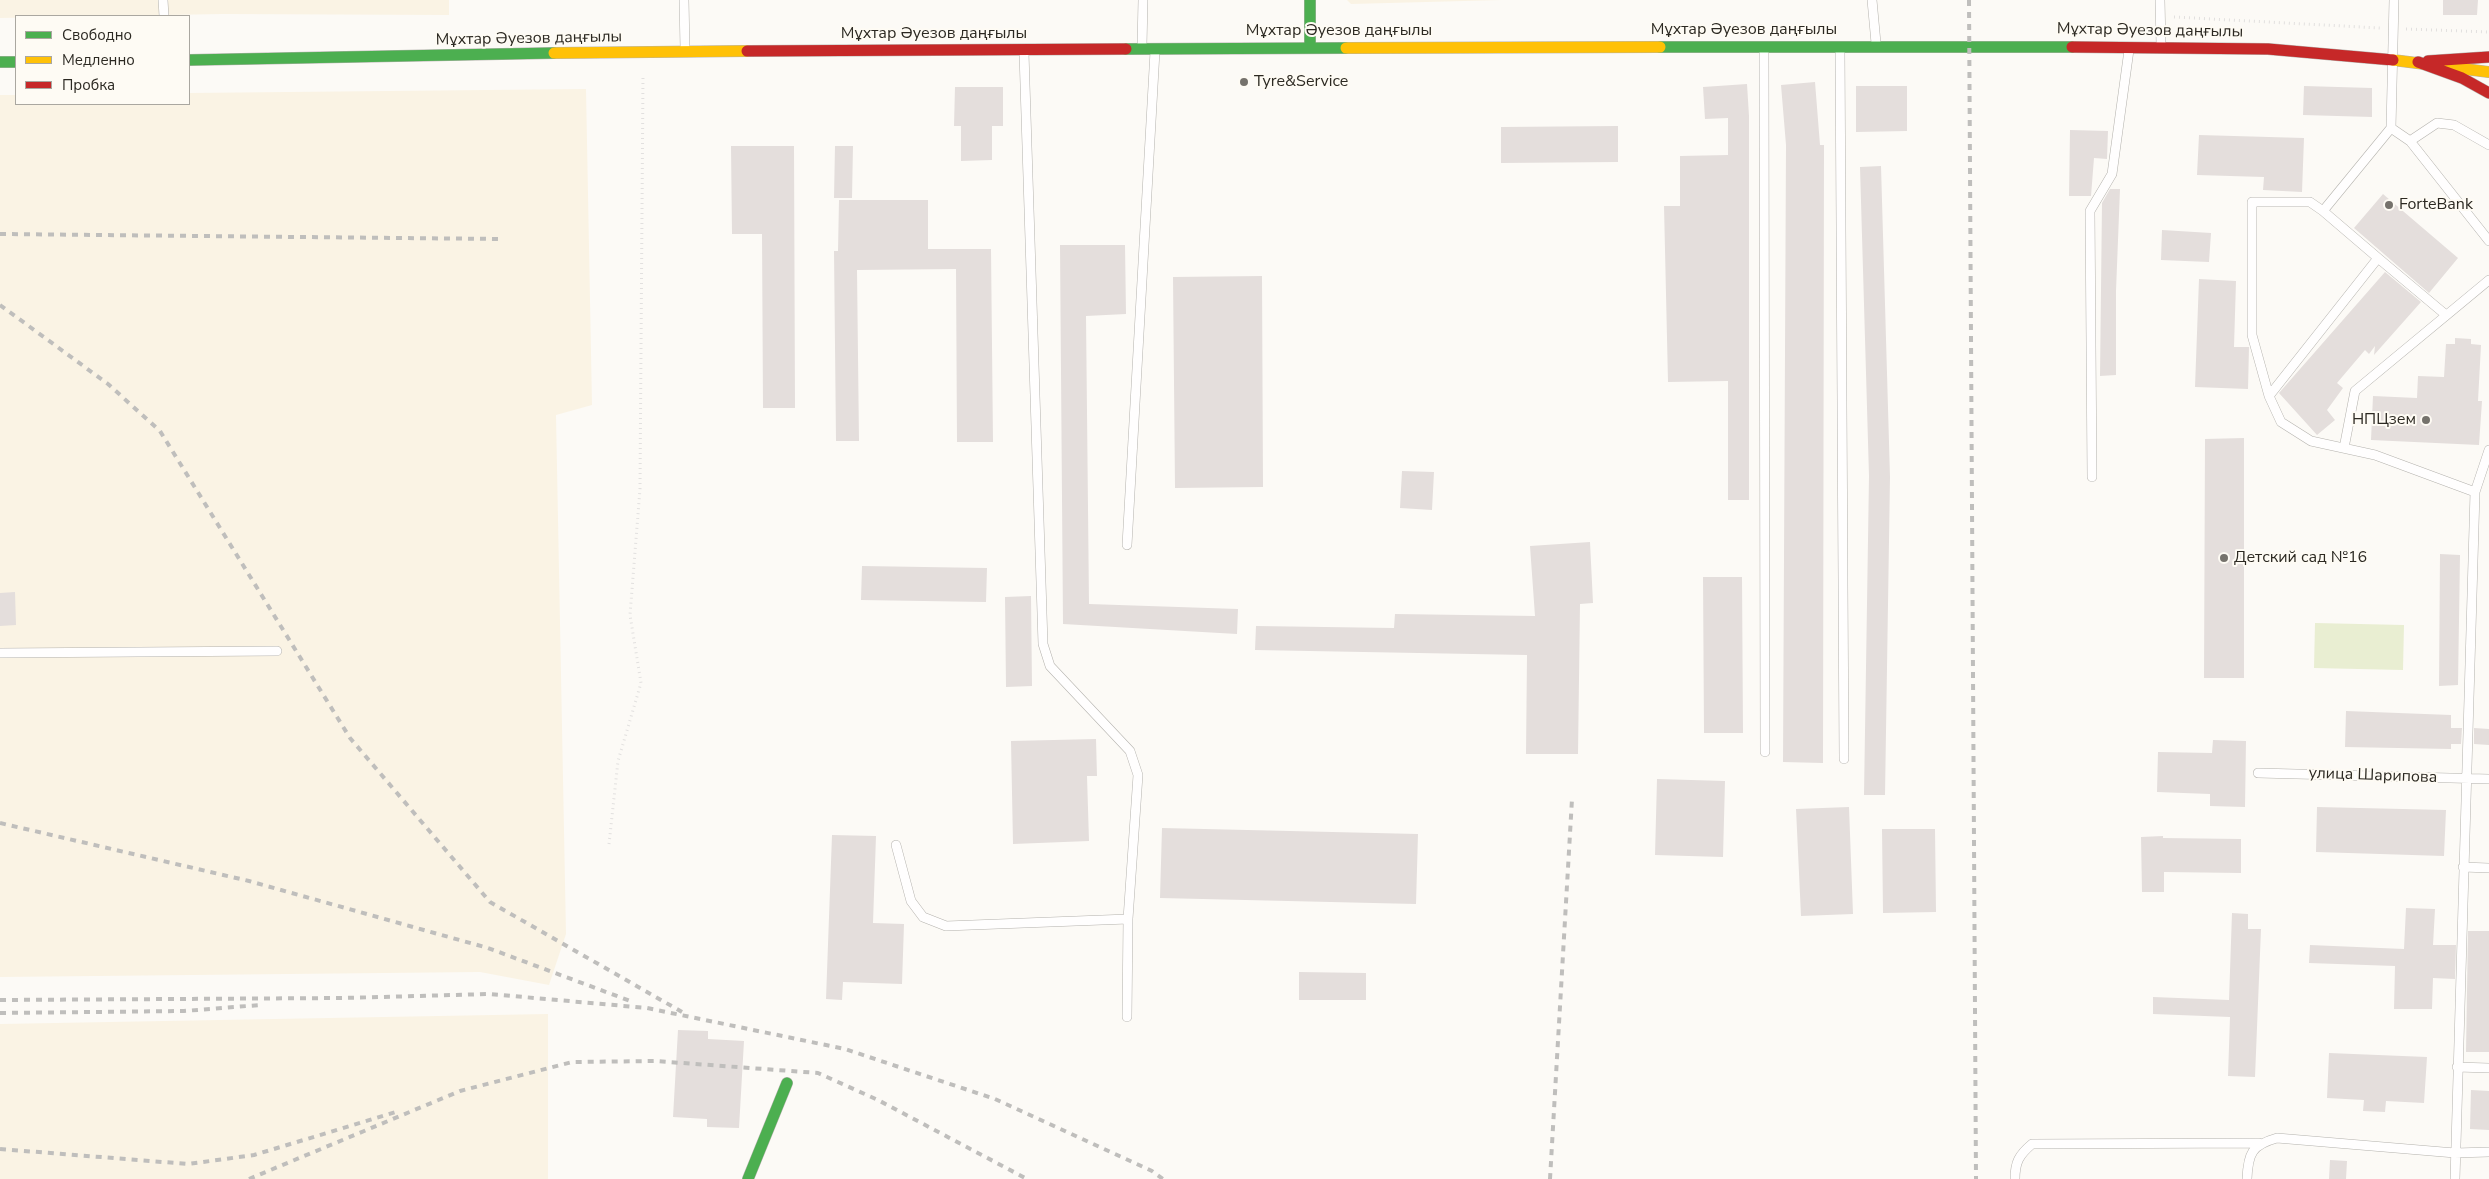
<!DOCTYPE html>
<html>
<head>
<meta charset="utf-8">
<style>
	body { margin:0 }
	#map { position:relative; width:2489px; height:1179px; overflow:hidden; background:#fcfaf6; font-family:"Nunito Sans",sans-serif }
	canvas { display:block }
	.legend { position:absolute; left:15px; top:15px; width:175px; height:90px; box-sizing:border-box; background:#fefbf4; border:1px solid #aaa7a0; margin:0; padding:6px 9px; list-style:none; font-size:15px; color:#2c2922 }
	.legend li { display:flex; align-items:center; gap:10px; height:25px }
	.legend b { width:25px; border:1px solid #aaa7a0 }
</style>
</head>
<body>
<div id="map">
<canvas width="2489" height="1179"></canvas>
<ul class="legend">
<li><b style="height:6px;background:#4caf50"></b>Свободно</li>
<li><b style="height:6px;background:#ffc107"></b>Медленно</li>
<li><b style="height:6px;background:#c62828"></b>Пробка</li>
</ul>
</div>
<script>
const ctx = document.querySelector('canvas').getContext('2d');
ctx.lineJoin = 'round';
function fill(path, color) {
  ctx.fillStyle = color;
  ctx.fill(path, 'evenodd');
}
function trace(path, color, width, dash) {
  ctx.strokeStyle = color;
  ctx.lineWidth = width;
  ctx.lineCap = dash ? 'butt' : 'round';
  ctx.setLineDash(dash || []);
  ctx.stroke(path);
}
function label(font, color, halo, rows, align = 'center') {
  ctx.font = font + ' "Nunito Sans",sans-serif';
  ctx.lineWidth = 4;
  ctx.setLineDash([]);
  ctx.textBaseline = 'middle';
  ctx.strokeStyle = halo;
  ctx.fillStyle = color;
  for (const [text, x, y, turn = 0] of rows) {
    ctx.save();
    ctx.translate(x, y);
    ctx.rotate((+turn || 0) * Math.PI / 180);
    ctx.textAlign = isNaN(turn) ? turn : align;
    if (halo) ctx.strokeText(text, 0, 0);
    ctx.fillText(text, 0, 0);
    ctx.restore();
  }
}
fill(new Path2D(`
	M 0,0 L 449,0 L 449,15 L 223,14 L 0,18 Z
	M 1347,0 L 1502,0 L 1351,4 Z
	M 586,89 L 592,405 L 556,415 L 566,934 L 549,985 L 480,972 L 0,977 L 0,95 L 16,95 L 16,104 L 189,104 L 189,93 Z
	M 548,1014 L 548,1179 L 0,1179 L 0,1024 Z`), '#faf3e4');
fill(new Path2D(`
	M 2315,623 L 2404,625 L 2403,670 L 2314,668 Z`), '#e9eed2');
fill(new Path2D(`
	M 2443,0 L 2478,0 L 2477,15 L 2443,15 Z
	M 1815,82 L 1820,145 L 1824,145 L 1823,763 L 1783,762 L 1786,145 L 1781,85 Z
	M 1747,84 L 1749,116 L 1749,500 L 1728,500 L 1728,381 L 1668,382 L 1664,206 L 1680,206 L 1680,156 L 1728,155 L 1728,118 L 1705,119 L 1703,87 Z
	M 1856,86 L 1907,86 L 1907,131 L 1856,132 Z
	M 2304,86 L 2372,88 L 2372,117 L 2303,115 Z
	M 955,87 L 1003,87 L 1003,126 L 992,126 L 992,160 L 961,161 L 961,126 L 954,126 Z
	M 1618,126 L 1618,162 L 1501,163 L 1501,127 Z
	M 2070,130 L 2108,131 L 2107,159 L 2094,158 L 2091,196 L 2069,196 Z
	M 2199,135 L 2304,138 L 2302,192 L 2263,190 L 2264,177 L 2197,175 Z
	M 731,146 L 794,146 L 795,408 L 763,408 L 762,234 L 732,234 Z
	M 835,146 L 853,146 L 852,198 L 834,198 Z
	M 1881,166 L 1890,477 L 1885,795 L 1864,795 L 1869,476 L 1860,167 Z
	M 2110,189 L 2120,189 L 2116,291 L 2116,375 L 2100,376 L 2102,203 Z
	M 2383,194 L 2458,258 L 2429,293 L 2354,228 Z
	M 839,200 L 928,200 L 928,249 L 991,249 L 993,442 L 957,442 L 956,269 L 857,270 L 859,441 L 836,441 L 834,251 L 838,251 Z
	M 2162,230 L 2211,233 L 2209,262 L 2161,260 Z
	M 1060,245 L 1125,245 L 1126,314 L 1086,316 L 1089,604 L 1238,609 L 1237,634 L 1063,624 Z
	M 2385,272 L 2421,302 L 2374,355 L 2375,346 L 2369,354 L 2365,350 L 2337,383 L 2343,388 L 2327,410 L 2335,420 L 2317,435 L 2279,393 Z
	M 1262,276 L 1263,487 L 1175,488 L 1173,277 Z
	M 2199,279 L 2236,281 L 2234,347 L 2249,347 L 2248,389 L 2195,387 Z
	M 2455,338 L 2471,339 L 2471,344 L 2481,345 L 2478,401 L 2482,401 L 2479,445 L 2371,440 L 2373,396 L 2417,398 L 2418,376 L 2444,377 L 2446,344 L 2455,344 Z
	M 2244,438 L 2244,678 L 2204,678 L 2205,439 Z
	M 1402,471 L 1434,472 L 1432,510 L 1400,508 Z
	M 1590,542 L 1593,603 L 1580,604 L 1578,754 L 1526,754 L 1527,655 L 1255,650 L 1256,626 L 1394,628 L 1395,614 L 1535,616 L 1530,546 Z
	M 2440,554 L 2460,555 L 2458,685 L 2439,686 Z
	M 862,566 L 987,568 L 986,602 L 861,600 Z
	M 1703,577 L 1742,577 L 1743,733 L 1704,733 Z
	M 15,592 L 16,625 L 0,626 L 0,593 Z
	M 1031,596 L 1032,686 L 1006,687 L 1005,597 Z
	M 2346,711 L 2451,715 L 2451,728 L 2462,728 L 2461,744 L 2451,744 L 2451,749 L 2345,747 Z
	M 2474,728 L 2489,729 L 2489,745 L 2474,744 Z
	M 1096,739 L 1097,776 L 1087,776 L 1089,841 L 1013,844 L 1011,741 Z
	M 2213,740 L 2246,741 L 2245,807 L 2210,806 L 2210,794 L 2157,792 L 2158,752 L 2212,753 Z
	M 1657,779 L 1725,781 L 1723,857 L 1655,855 Z
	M 1849,807 L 1853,914 L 1801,916 L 1796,809 Z
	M 2317,807 L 2446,810 L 2444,856 L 2316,852 Z
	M 1162,828 L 1418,834 L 1416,904 L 1160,898 Z
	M 1882,829 L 1935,829 L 1936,912 L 1883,913 Z
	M 832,835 L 876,836 L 873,923 L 904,924 L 902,984 L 843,982 L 842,1000 L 826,999 Z
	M 2163,836 L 2163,838 L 2241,839 L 2241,873 L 2164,872 L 2164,892 L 2142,892 L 2141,837 Z
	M 2406,908 L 2435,909 L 2433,945 L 2456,945 L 2455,979 L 2433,978 L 2432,1009 L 2394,1009 L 2395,966 L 2309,963 L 2310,945 L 2404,949 Z
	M 2232,913 L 2248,914 L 2248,929 L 2261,929 L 2255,1077 L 2228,1076 L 2230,1017 L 2153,1014 L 2153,997 L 2229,1000 Z
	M 2468,931 L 2489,931 L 2489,1052 L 2466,1052 Z
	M 1299,972 L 1366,973 L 1366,1000 L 1299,1000 Z
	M 678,1030 L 708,1031 L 708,1039 L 744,1041 L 739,1128 L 707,1127 L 707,1119 L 673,1117 Z
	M 2329,1053 L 2427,1057 L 2424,1103 L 2386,1101 L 2385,1112 L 2363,1111 L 2364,1100 L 2327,1098 Z
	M 2471,1090 L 2489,1091 L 2489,1130 L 2470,1129 Z
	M 2330,1160 L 2347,1161 L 2346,1179 L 2329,1179 Z`), '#e4dedc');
const lane = new Path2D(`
	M 163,0 L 164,16
	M 684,0 L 685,49
	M 1872,0 L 1876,43
	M 2160,0 L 2161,45
	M 2394,0 L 2391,128 L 2323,211 L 2378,258 L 2269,396 L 2281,422 L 2311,441 L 2375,455 L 2475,492 L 2455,1179
	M 1142,46 L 1143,0
	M 1764,49 L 1765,752
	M 1840,49 L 1844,759
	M 1024,53 L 1043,644 L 1050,666 L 1130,751 L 1138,775 L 1128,919 L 1127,1017
	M 2391,128 L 2410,141 L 2489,241
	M 2410,141 L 2437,123 L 2454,125 L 2489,145
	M 2378,258 L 2446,315
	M 2269,396 L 2252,335 L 2252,202 L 2310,202 L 2323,211
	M 2344,448 L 2355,391 L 2489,280
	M 2092,477 L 2090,211 L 2112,174 L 2129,50
	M 2475,492 L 2489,450
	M 1127,545 L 1155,51
	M 0,653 L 277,651
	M 2258,773 L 2489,779
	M 896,845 L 911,901 L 923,917 L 946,926 L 1128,919
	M 2463,867 L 2489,868
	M 2457,1067 L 2489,1068
	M 2015,1179 C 2015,1162 2019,1155 2032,1144 L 2259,1143
	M 2247,1179 C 2248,1153 2252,1145 2277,1138 L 2455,1153 L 2489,1152`);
const fast = new Path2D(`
	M 1310,0 L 1310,47
	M 1660,47 L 2072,47
	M 1126,49 L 1346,48
	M 189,60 L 554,53
	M 0,62 L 16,62
	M 748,1179 L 787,1083`);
const slow = new Path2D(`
	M 1346,48 L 1660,47
	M 554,53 L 747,51
	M 2393,60 L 2489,72`);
const jam = new Path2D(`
	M 2072,47 L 2268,49 L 2393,60
	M 747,51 L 1126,49
	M 2428,61 L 2489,57
	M 2418,62 L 2462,78 L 2489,93`);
trace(lane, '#b4b2ad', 10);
trace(fast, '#b4b2ad', 12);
trace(slow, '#b4b2ad', 12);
trace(jam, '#b4b2ad', 12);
trace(new Path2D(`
	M 2174,17 L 2380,28
	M 2406,29 L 2489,32
	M 609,844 L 618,761 L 641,683 L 630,615 L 640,489 L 643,74`), '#e2e0df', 3, [1, 4]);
trace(lane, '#fffefe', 9);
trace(fast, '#4caf50', 11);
trace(slow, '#ffc107', 11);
trace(jam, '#c62828', 11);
trace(new Path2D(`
	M 1969,0 L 1976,1179
	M 0,234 L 500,239
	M 0,305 L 108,384 L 160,431 L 350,738 L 490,902 L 682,1012
	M 0,823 L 249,881 L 488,948 L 633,1002
	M 0,1000 L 343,998 L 490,994 L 647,1008 L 845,1049 L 995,1099 L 1152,1171 L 1163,1179
	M 0,1013 L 184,1011 L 260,1005
	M 0,1149 L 188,1164 L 254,1155 L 396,1112
	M 249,1179 L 460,1091 L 572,1062 L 655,1061 L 818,1073 L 878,1100 L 1027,1179
	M 1550,1179 L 1572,799`), '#bfbebc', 4, [6, 6]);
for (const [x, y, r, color] of [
	[1244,82,5,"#75726c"],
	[2389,205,5,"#75726c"],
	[2426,420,5,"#75726c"],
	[2224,558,5,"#75726c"]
]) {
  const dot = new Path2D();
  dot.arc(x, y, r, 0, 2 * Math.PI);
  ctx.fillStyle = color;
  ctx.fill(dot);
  trace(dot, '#fefbf4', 2);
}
label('16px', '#2c2922', '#fefbf4', [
	["Мұхтар Әуезов даңғылы",1744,30],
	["Мұхтар Әуезов даңғылы",1339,31],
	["Мұхтар Әуезов даңғылы",2150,31,1],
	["Мұхтар Әуезов даңғылы",934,34],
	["Мұхтар Әуезов даңғылы",529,39,-1],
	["улица Шарипова",2373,776,2]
]);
label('16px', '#2c2922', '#fefbf4', [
	["Tyre&Service",1254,82],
	["ForteBank",2399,205],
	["НПЦзем",2416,420,"right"],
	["Детский сад №16",2234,558]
], 'left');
</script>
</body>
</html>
